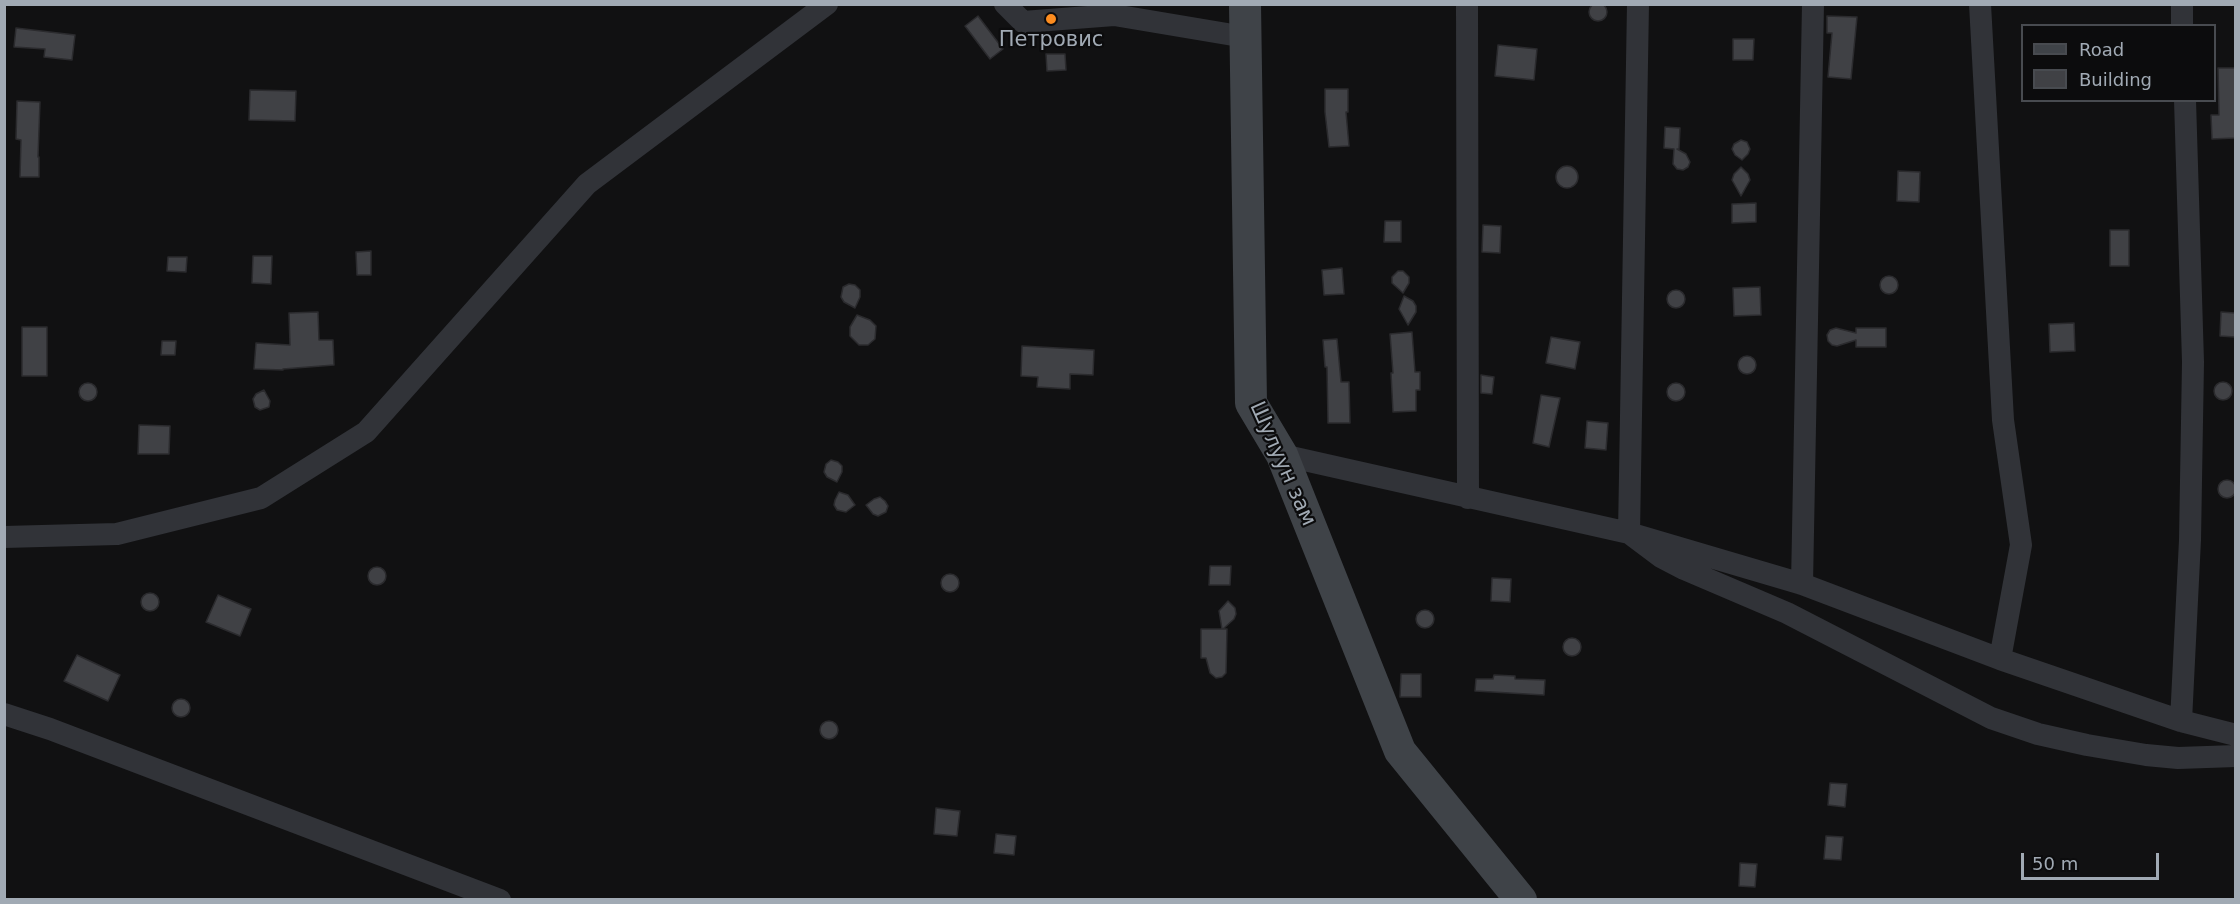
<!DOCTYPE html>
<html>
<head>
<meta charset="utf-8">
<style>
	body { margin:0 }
	#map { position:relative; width:2240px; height:904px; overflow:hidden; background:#111112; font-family:"DejaVu Sans",sans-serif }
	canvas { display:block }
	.frame { position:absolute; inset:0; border:6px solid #a1aab4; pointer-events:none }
	.legend { position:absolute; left:2021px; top:24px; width:195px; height:78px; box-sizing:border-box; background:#0c0c0d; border:2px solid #484b50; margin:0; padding:8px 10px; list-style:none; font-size:18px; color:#a1aab4 }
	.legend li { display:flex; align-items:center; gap:12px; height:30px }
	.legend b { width:30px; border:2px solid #484b50 }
	.scale { position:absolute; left:2021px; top:853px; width:138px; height:27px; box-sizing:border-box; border:3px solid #a1aab4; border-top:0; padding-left:8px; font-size:18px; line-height:21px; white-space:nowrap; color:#a1aab4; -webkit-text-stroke:4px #0c0c0d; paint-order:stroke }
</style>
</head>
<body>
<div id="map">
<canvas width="2240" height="904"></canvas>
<div class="frame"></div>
<ul class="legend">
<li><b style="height:8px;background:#3f4348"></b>Road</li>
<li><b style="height:16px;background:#404145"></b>Building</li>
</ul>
<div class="scale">50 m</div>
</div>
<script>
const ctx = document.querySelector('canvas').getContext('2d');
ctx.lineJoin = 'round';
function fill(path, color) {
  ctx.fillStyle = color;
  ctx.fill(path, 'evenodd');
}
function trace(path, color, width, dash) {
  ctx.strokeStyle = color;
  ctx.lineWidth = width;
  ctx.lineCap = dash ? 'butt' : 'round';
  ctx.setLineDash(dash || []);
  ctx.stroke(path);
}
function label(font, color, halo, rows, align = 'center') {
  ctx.font = font + ' "DejaVu Sans",sans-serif';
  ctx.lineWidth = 4.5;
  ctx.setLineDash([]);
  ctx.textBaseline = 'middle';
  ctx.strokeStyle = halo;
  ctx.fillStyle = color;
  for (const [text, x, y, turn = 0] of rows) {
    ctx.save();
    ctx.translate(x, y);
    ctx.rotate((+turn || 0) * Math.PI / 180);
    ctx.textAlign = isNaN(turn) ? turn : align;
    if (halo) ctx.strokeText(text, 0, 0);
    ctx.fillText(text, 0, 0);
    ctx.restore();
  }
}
const building = new Path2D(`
	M1589 12a9 9 0 1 1 18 0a9 9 0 1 1-18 0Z
	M 978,16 L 1003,49 L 990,59 L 965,26 Z
	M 1827,16 L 1857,17 L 1851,79 L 1828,77 L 1832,33 L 1827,33 Z
	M 16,28 L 75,35 L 72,60 L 44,57 L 45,49 L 14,47 Z
	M 1733,39 L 1754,39 L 1753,60 L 1733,60 Z
	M 1498,45 L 1537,49 L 1534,80 L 1495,76 Z
	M 1046,54 L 1065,54 L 1066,70 L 1047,71 Z
	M 2218,68 L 2235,68 L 2235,138 L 2212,139 L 2211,115 L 2219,115 Z
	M 1325,89 L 1348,89 L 1348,112 L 1346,112 L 1349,146 L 1329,147 L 1325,112 Z
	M 250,90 L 296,91 L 295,121 L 249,120 Z
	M 17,101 L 40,102 L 38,157 L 39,157 L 39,177 L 20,177 L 21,140 L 16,139 Z
	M 1665,127 L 1680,128 L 1679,149 L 1677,149 L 1686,154 L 1690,162 L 1688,167 L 1683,170 L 1677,169 L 1673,164 L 1674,149 L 1664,148 Z
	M 1741,140 L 1747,142 L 1750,149 L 1748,154 L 1742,160 L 1735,155 L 1732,149 L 1734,144 Z
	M1556 177a11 11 0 1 1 22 0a11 11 0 1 1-22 0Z
	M 1741,167 L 1748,174 L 1750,180 L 1741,196 L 1732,180 L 1734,174 Z
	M 1898,171 L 1920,172 L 1919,202 L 1897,201 Z
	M 1756,203 L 1756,222 L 1732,223 L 1732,204 Z
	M 1385,221 L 1401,221 L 1401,242 L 1384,242 Z
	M 1483,225 L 1501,226 L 1500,253 L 1482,252 Z
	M 2110,230 L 2129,230 L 2129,266 L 2110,266 Z
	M 371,251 L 371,275 L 357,275 L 356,252 Z
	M 253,256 L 272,256 L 271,284 L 252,283 Z
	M 168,257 L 187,257 L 186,272 L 167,271 Z
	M 1342,268 L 1344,294 L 1324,295 L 1322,270 Z
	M 1398,271 L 1403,271 L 1409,277 L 1409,283 L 1403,293 L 1392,283 L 1392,277 Z
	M1880 285a9 9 0 1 1 18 0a9 9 0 1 1-18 0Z
	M 849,284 L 855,285 L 860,290 L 860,297 L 855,308 L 844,302 L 841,297 L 843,287 Z
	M 1760,287 L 1761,315 L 1734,316 L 1733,288 Z
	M1667 299a9 9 0 1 1 18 0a9 9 0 1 1-18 0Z
	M 1404,296 L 1413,301 L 1416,306 L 1416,312 L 1408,325 L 1399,309 Z
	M 318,312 L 319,340 L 333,340 L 334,365 L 283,369 L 283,370 L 254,369 L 256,343 L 290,345 L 289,313 Z
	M 2221,312 L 2235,313 L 2235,337 L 2220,336 Z
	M 857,315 L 870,320 L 876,326 L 875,339 L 868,345 L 859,345 L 850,336 L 850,327 Z
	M 2074,323 L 2075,351 L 2050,352 L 2049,324 Z
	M 22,327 L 47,327 L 47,376 L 22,376 Z
	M 1836,328 L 1856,333 L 1856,328 L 1886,328 L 1886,347 L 1856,347 L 1856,340 L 1837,346 L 1832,345 L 1828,341 L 1827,335 L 1830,330 Z
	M 1412,332 L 1415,372 L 1420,372 L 1420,390 L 1416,390 L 1416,411 L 1393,412 L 1391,373 L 1393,373 L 1390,334 Z
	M 1551,337 L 1580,342 L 1575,369 L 1546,363 Z
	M 1337,339 L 1341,382 L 1349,382 L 1350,423 L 1328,423 L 1327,367 L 1325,367 L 1323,340 Z
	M 162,341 L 176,341 L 175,355 L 161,355 Z
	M 1022,346 L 1094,350 L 1093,375 L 1070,374 L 1070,389 L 1037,387 L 1038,377 L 1021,376 Z
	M1738 365a9 9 0 1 1 18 0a9 9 0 1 1-18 0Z
	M 1481,375 L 1494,377 L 1492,394 L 1481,393 Z
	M2214 391a9 9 0 1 1 18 0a9 9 0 1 1-18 0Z
	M1667 392a9 9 0 1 1 18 0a9 9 0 1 1-18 0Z
	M79 392a9 9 0 1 1 18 0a9 9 0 1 1-18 0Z
	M 264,390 L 270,401 L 269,407 L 260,410 L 255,407 L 253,399 L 256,394 Z
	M 1541,395 L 1560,398 L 1549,447 L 1533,443 Z
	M 1587,421 L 1608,423 L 1606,450 L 1585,448 Z
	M 139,425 L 170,426 L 169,454 L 138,454 Z
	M 831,460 L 838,462 L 842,466 L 842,472 L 837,482 L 827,477 L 824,472 L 826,464 Z
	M2218 489a9 9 0 1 1 18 0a9 9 0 1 1-18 0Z
	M 839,492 L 848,495 L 855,505 L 846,512 L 837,510 L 834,505 L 835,500 Z
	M 880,497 L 885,501 L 888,506 L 886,512 L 878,516 L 873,514 L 866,505 L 874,499 Z
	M 1210,566 L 1231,566 L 1230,585 L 1209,585 Z
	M368 576a9 9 0 1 1 18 0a9 9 0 1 1-18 0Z
	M941 583a9 9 0 1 1 18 0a9 9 0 1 1-18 0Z
	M 1492,578 L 1511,579 L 1510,602 L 1491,601 Z
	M141 602a9 9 0 1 1 18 0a9 9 0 1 1-18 0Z
	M 218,595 L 251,609 L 240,636 L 206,622 Z
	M 1228,601 L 1235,608 L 1236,614 L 1234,619 L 1223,629 L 1227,629 L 1226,673 L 1222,677 L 1216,678 L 1210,673 L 1206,658 L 1201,658 L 1201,629 L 1222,629 L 1219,611 Z
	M1416 619a9 9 0 1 1 18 0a9 9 0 1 1-18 0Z
	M1563 647a9 9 0 1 1 18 0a9 9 0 1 1-18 0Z
	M 77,655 L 120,675 L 108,701 L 64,681 Z
	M 1401,674 L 1421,674 L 1421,697 L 1400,697 Z
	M 1494,675 L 1515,676 L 1515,679 L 1545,680 L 1544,695 L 1475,691 L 1476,679 L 1493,679 Z
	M172 708a9 9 0 1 1 18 0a9 9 0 1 1-18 0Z
	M820 730a9 9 0 1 1 18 0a9 9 0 1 1-18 0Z
	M 1830,783 L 1847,784 L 1845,807 L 1828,805 Z
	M 936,808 L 960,811 L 957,836 L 934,834 Z
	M 996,834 L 1016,836 L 1014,855 L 994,853 Z
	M 1826,836 L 1843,837 L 1841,860 L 1824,859 Z
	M 1740,863 L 1757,864 L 1755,887 L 1739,886 Z`);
fill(building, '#404145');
trace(building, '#2b2b2e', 1.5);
trace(new Path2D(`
	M 1005,4 L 1023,22 L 1114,15 L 1115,4
	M 1467,4 L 1468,498
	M 1638,4 L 1629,533 L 1661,557 L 1684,569 L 1787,613 L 1991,718 L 2038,734 L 2087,745 L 2146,755 L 2178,758 L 2236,756
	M 1980,4 L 2003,420 L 2021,545 L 2000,659
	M 2182,4 L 2182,26
	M 1114,15 L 1245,37
	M 1282,455 L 1629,533 L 1802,584 L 2000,659 L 2181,721 L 2236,735
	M 4,537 L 117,534 L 261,498 L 366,432 L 587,184 L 827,4
	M 1802,584 L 1813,4
	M 4,714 L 50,729 L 500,900
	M 2181,721 L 2190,540 L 2193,362 L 2185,100`), '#313338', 22);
trace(new Path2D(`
	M 1245,4 L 1251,403 L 1282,455 L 1400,751 L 1521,900`), '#3f4348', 32);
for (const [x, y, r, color] of [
	[1051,19,6,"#fc8c1f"]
]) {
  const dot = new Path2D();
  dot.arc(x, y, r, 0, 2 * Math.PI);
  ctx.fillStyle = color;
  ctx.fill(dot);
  trace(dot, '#0c0c0d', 2);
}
label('21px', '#a1aab4', '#0c0c0d', [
	["Петровис",1051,41]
]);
label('21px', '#a1aab4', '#0c0c0d', [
	["Шулуун зам",1282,464,66]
]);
</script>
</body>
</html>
